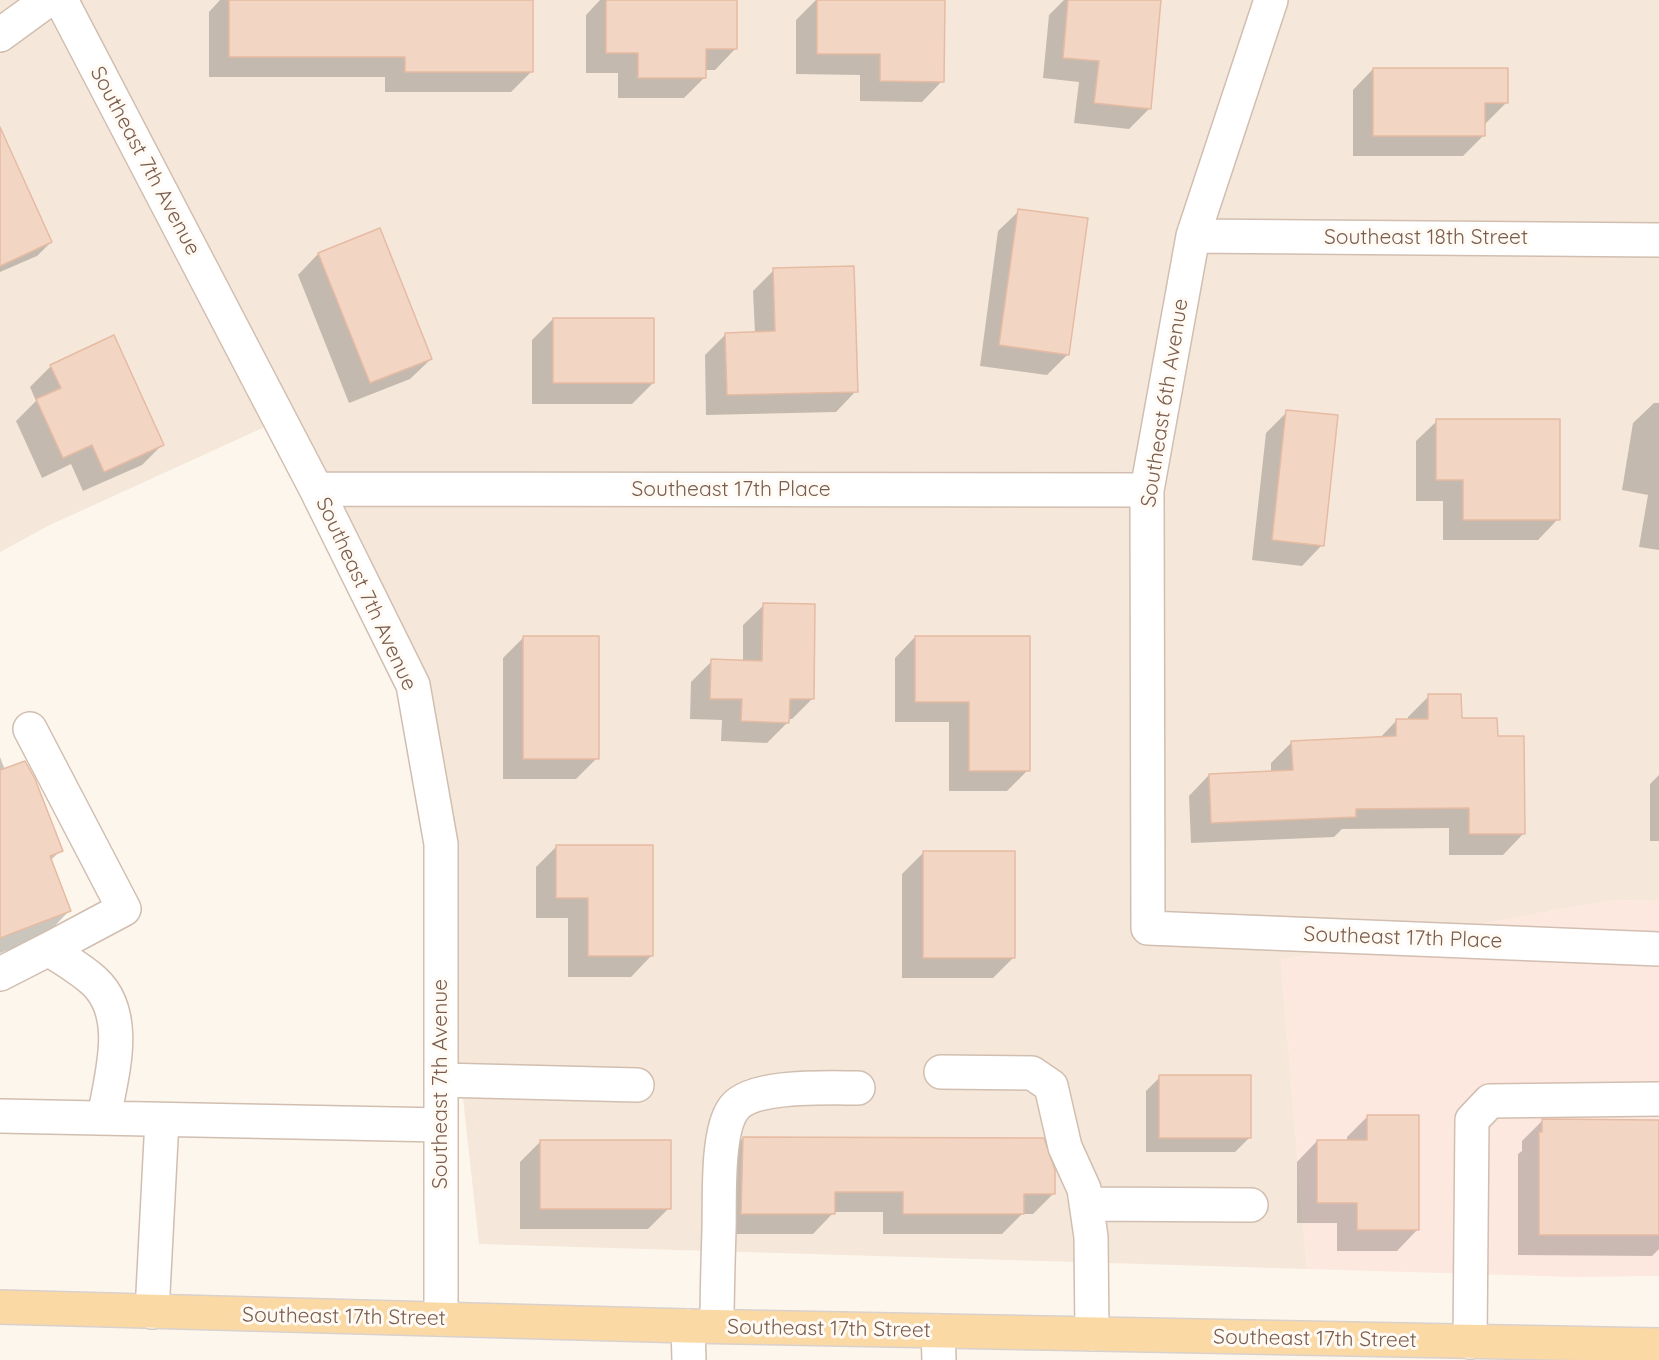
<!DOCTYPE html>
<html>
<head>
<meta charset="utf-8">
<style>
	body { margin:0 }
	canvas { display:block; background:#fdf6ec }
</style>
</head>
<body>
<canvas width="1659" height="1360"></canvas>
<script>
const ctx = document.querySelector('canvas').getContext('2d');
ctx.lineJoin = 'round';
function fill(path, color) {
  ctx.fillStyle = color;
  ctx.fill(path, 'evenodd');
}
function trace(path, color, width, dash) {
  ctx.strokeStyle = color;
  ctx.lineWidth = width;
  ctx.lineCap = dash ? 'butt' : 'round';
  ctx.setLineDash(dash || []);
  ctx.stroke(path);
}
function label(font, color, halo, rows, align = 'center') {
  ctx.font = font + ' Quicksand,sans-serif';
  ctx.lineWidth = 6;
  ctx.setLineDash([]);
  ctx.textBaseline = 'middle';
  ctx.strokeStyle = halo;
  ctx.fillStyle = color;
  for (const [text, x, y, turn = 0] of rows) {
    ctx.save();
    ctx.translate(x, y);
    ctx.rotate((+turn || 0) * Math.PI / 180);
    ctx.textAlign = isNaN(turn) ? turn : align;
    if (halo) ctx.strokeText(text, 0, 0);
    ctx.fillText(text, 0, 0);
    ctx.restore();
  }
}
fill(new Path2D(`
	M 0,0 L 1659,0 L 1659,901 L 1614,900 L 1281,960 L 1307,1269 L 479,1244 L 426,761 L 280,420 L 50,525 L 0,552 Z`), '#f5e8da');
fill(new Path2D(`
	M 1614,900 L 1659,901 L 1659,1276 L 1574,1277 L 1307,1269 L 1281,960 Z`), '#fde8e0');
fill(new Path2D(`
	M 220,0 L 532,0 L 532,71 L 511,92 L 385,92 L 385,77 L 209,77 L 209,12 Z
	M 600,0 L 735,0 L 735,49 L 715,70 L 705,70 L 705,77 L 684,98 L 618,98 L 618,73 L 586,73 L 586,15 Z
	M 816,0 L 943,0 L 942,81 L 922,102 L 860,101 L 860,75 L 796,74 L 796,20 Z
	M 1064,0 L 1132,0 L 1150,108 L 1129,129 L 1074,123 L 1079,82 L 1043,78 L 1049,15 Z
	M 1373,69 L 1507,102 L 1486,123 L 1483,123 L 1483,136 L 1463,156 L 1353,156 L 1353,90 Z
	M 0,153 L 51,242 L 37,256 L 0,272 Z
	M 1019,211 L 1068,354 L 1047,375 L 980,366 L 998,231 Z
	M 379,230 L 431,359 L 410,379 L 349,403 L 298,275 L 318,254 Z
	M 774,270 L 856,391 L 836,412 L 706,415 L 705,355 L 726,334 L 755,333 L 753,291 Z
	M 553,319 L 653,383 L 632,404 L 532,404 L 532,340 Z
	M 51,366 L 163,444 L 142,465 L 83,491 L 71,464 L 42,478 L 16,421 L 36,401 L 30,387 Z
	M 1654,403 L 1659,403 L 1659,550 L 1639,547 L 1648,495 L 1622,490 L 1633,423 Z
	M 1287,412 L 1322,545 L 1302,566 L 1252,560 L 1266,433 Z
	M 1437,421 L 1558,519 L 1538,540 L 1443,540 L 1443,501 L 1416,501 L 1416,441 Z
	M 764,605 L 812,699 L 792,719 L 788,719 L 788,722 L 767,743 L 721,741 L 722,720 L 690,719 L 691,682 L 712,661 L 743,662 L 743,625 Z
	M 524,637 L 597,758 L 576,779 L 503,779 L 503,658 Z
	M 915,637 L 1028,770 L 1007,791 L 949,791 L 949,722 L 895,722 L 895,658 Z
	M 1429,696 L 1460,719 L 1496,738 L 1523,834 L 1503,855 L 1449,855 L 1449,828 L 1342,829 L 1334,837 L 1191,843 L 1189,796 L 1209,775 L 1271,773 L 1271,763 L 1292,742 L 1379,739 L 1396,721 L 1408,721 L 1408,717 Z
	M 0,757 L 5,770 L 61,850 L 50,861 L 69,911 L 45,936 L 0,953 Z
	M 1659,775 L 1659,841 L 1650,841 L 1650,784 Z
	M 556,847 L 651,956 L 631,977 L 568,977 L 568,918 L 536,918 L 536,867 Z
	M 923,853 L 1014,957 L 993,978 L 902,978 L 902,874 Z
	M 1160,1077 L 1249,1138 L 1235,1152 L 1146,1152 L 1146,1091 Z
	M 1368,1116 L 1417,1230 L 1397,1251 L 1337,1251 L 1337,1223 L 1297,1223 L 1297,1162 L 1317,1141 L 1347,1141 L 1347,1137 Z
	M 1542,1121 L 1659,1121 L 1659,1249 L 1652,1256 L 1518,1255 L 1518,1154 L 1522,1151 L 1522,1141 Z
	M 743,1138 L 1053,1194 L 1033,1214 L 1022,1214 L 1002,1234 L 883,1234 L 883,1212 L 834,1212 L 813,1234 L 721,1234 L 722,1159 Z
	M 541,1141 L 669,1208 L 648,1229 L 520,1229 L 520,1162 Z`), '#0003');
const building = new Path2D(`
	M 229,0 L 533,0 L 533,72 L 405,72 L 405,57 L 229,57 Z
	M 606,0 L 737,0 L 737,49 L 706,49 L 706,78 L 638,78 L 638,53 L 606,53 Z
	M 817,0 L 945,0 L 944,82 L 880,81 L 880,54 L 817,54 Z
	M 1068,0 L 1161,0 L 1151,109 L 1094,103 L 1099,61 L 1063,58 Z
	M 1373,68 L 1508,68 L 1508,103 L 1485,103 L 1485,136 L 1373,136 Z
	M 0,127 L 52,242 L 0,266 Z
	M 1018,209 L 1088,218 L 1069,355 L 999,345 Z
	M 380,228 L 432,359 L 370,383 L 318,253 Z
	M 854,266 L 858,392 L 727,395 L 725,333 L 775,331 L 773,268 Z
	M 553,318 L 654,318 L 654,383 L 553,383 Z
	M 114,335 L 164,445 L 104,472 L 92,445 L 63,458 L 36,399 L 61,388 L 50,365 Z
	M 1286,410 L 1338,415 L 1324,546 L 1272,540 Z
	M 1436,419 L 1560,419 L 1560,520 L 1463,520 L 1463,480 L 1436,480 Z
	M 763,603 L 815,604 L 814,699 L 790,699 L 789,723 L 741,721 L 742,699 L 710,699 L 711,659 L 762,661 Z
	M 523,636 L 599,636 L 599,759 L 523,759 Z
	M 915,636 L 1030,636 L 1030,771 L 969,771 L 969,702 L 915,702 Z
	M 1428,694 L 1461,694 L 1462,718 L 1497,718 L 1498,736 L 1524,736 L 1525,834 L 1469,834 L 1469,808 L 1356,809 L 1356,817 L 1211,823 L 1209,774 L 1293,770 L 1291,741 L 1396,736 L 1396,719 L 1428,719 Z
	M 25,761 L 35,779 L 63,851 L 50,856 L 71,911 L 0,938 L 0,770 Z
	M 556,845 L 653,845 L 653,956 L 588,956 L 588,898 L 556,898 Z
	M 923,851 L 1015,851 L 1015,958 L 923,958 Z
	M 1159,1075 L 1251,1075 L 1251,1138 L 1159,1138 Z
	M 1367,1115 L 1419,1115 L 1419,1230 L 1357,1230 L 1357,1203 L 1317,1203 L 1317,1140 L 1367,1140 Z
	M 1542,1119 L 1659,1120 L 1659,1235 L 1539,1235 L 1539,1132 L 1542,1132 Z
	M 743,1137 L 1044,1138 L 1055,1170 L 1055,1194 L 1024,1194 L 1024,1214 L 903,1214 L 903,1192 L 835,1192 L 835,1214 L 741,1214 Z
	M 540,1140 L 671,1140 L 671,1209 L 540,1209 Z`);
fill(building, '#f3d5c3');
trace(building, '#e6bba3', 1.5);
const minor = new Path2D(`
	M 61,0 L 316,489 L 413,685 L 441,844 L 441,1319
	M 1271,0 L 1193,236 L 1147,490 L 1148,928 L 1659,949
	M 0,35 L 48,0
	M 1193,236 L 1659,240
	M 316,489 L 1147,490
	M 30,729 L 124,909 L 49,949
	M 0,974 L 49,949 C 63,959 81,969 94,981 C 131,1015 111,1076 104,1118
	M 941,1072 L 1032,1073 L 1051,1086 L 1065,1147 L 1084,1189 L 1091,1237 L 1092,1334
	M 441,1080 L 637,1085
	M 0,1116 L 441,1125
	M 1086,1204 L 1251,1205
	M 152,1312 L 162,1120
	M 688,1326 L 689,1360
	M 717,1326 C 717,1294 718,1262 719,1230 C 720,1200 716,1131 734,1108 C 752,1084 830,1088 858,1088
	M 938,1331 L 939,1360
	M 1470,1342 L 1472,1120 L 1490,1101 L 1659,1099`);
const major = new Path2D(`
	M 0,1307 L 688,1326 L 1659,1345`);
trace(minor, '#d1beb0', 36);
trace(major, '#dad1cd', 36);
trace(minor, '#fff', 33);
trace(major, '#fbd9a5', 33);
label('21px', '#7a5c4d', '#fffaf3', [
	["Southeast 7th Avenue",145,161,62],
	["Southeast 18th Street",1426,238],
	["Southeast 6th Avenue",1165,403,-81],
	["Southeast 17th Place",731,490],
	["Southeast 7th Avenue",366,594,65],
	["Southeast 17th Place",1403,938,2],
	["Southeast 7th Avenue",441,1084,-90],
	["Southeast 17th Street",344,1317,1],
	["Southeast 17th Street",829,1329,1],
	["Southeast 17th Street",1315,1339,1]
]);
</script>
</body>
</html>
